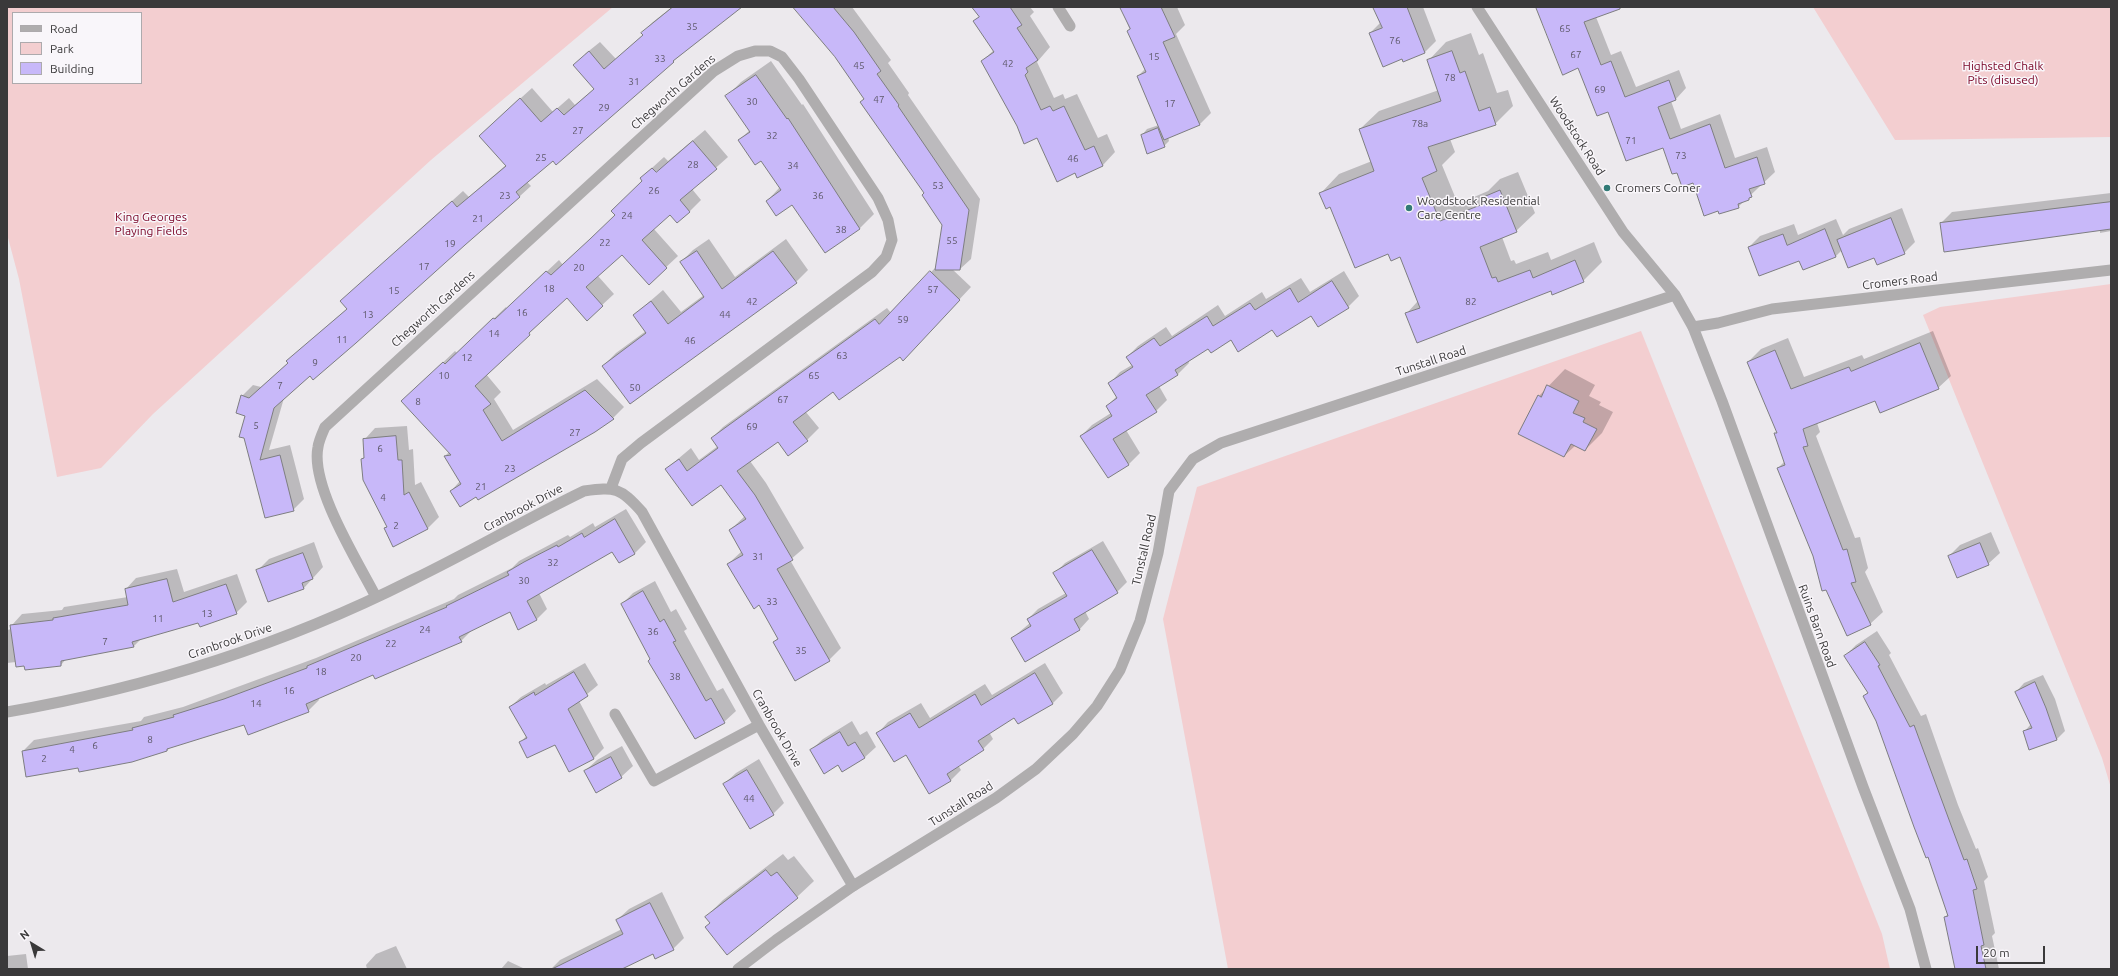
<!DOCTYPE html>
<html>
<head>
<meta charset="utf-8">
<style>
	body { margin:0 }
	#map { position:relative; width:2118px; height:976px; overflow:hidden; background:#ece9ed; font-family:Ubuntu,sans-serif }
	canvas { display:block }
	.frame { position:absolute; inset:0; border:8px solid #3a393a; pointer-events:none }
	.legend { position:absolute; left:12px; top:12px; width:130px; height:72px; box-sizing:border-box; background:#f9f6fa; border:1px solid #adaaad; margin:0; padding:5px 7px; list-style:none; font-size:12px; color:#3a393a }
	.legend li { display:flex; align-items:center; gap:8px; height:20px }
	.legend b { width:20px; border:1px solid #adaaad }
	.north { position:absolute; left:12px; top:924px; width:40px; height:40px; -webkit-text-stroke:3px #f9f6fa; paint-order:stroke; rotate:322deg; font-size:11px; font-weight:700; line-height:16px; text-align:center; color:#3a393a }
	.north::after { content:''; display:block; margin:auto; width:14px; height:18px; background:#3a393a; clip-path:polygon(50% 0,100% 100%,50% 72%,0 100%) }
	.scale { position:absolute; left:1976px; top:946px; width:69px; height:18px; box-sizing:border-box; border:2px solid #3a393a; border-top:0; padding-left:5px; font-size:12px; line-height:14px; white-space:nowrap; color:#3a393a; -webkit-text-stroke:3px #f9f6fa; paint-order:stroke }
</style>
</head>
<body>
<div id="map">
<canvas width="2118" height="976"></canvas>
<div class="frame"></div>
<ul class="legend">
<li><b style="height:5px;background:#afadae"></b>Road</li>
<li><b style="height:11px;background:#f3ced0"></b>Park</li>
<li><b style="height:11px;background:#c8b8f9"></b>Building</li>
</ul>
<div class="north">N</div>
<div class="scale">20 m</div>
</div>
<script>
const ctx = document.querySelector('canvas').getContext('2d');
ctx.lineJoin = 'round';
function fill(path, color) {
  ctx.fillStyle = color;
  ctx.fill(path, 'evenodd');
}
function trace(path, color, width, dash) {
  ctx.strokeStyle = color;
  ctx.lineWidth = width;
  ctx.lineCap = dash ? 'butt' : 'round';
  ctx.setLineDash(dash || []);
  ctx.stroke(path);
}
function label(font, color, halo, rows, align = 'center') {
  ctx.font = font + ' Ubuntu,sans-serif';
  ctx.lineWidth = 3;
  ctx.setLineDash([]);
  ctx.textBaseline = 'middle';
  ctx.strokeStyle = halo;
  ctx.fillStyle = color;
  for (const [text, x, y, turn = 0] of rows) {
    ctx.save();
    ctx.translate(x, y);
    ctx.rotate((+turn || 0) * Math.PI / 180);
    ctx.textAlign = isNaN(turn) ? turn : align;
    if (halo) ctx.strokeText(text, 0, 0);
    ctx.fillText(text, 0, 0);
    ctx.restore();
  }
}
fill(new Path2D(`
	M 7,7 L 613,7 L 431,160 L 153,414 L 101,468 L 57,477 L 19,279 L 7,234 ZM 13,13 L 141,13 L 141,83 L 13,83 Z
	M 1813,7 L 2111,7 L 2111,137 L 1895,140 Z
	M 2111,284 L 2111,788 L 2102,758 L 1923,315 L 1940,307 Z
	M 1641,331 L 1882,934 L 1890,969 L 1228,969 L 1163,619 L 1197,487 Z`), '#f3ced0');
fill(new Path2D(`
	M 672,7 L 739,7 L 553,160 L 527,182 L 531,186 L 520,196 L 284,398 L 269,450 L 290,445 L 304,499 L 293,510 L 266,517 L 242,396 L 253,385 L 261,387 L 289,362 L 288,361 L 299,350 L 348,308 L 352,291 L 463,191 L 469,197 L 506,165 L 491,125 L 532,88 L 553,112 L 569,98 L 575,105 L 595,88 L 585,54 L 600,42 L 616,59 L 644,34 L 642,33 L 653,22 Z
	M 795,7 L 852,7 L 891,60 L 888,63 L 909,93 L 908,95 L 980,199 L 971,259 L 960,269 L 952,269 L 971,287 L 914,348 L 833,390 L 805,411 L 819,428 L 807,440 L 778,441 L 750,461 L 766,483 L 804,548 L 790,560 L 841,648 L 829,660 L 796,680 L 774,642 L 779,637 L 760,604 L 728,564 L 742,551 L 730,530 L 745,516 L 721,484 L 666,469 L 691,448 L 699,460 L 718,446 L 712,438 L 723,427 L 887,308 L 891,313 L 937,266 L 943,225 L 925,193 L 861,102 L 864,98 L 836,56 Z
	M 973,7 L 1030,7 L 1034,12 L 1030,16 L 1050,47 L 1037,62 L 1054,98 L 1063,94 L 1065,99 L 1077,94 L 1098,138 L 1107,134 L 1115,152 L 1103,165 L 1077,177 L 1075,172 L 1037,137 L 1018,126 L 982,61 L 994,50 L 974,21 L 980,16 Z
	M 1121,7 L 1177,7 L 1185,25 L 1176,34 L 1211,113 L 1200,124 L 1168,137 L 1169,141 L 1164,146 L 1142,135 L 1147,129 L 1159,125 L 1138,76 L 1145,69 Z
	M 1374,7 L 1423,7 L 1436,41 L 1425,52 L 1402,58 L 1370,33 L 1381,22 Z
	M 1536,7 L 1623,7 L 1596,17 L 1611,55 L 1621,51 L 1636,87 L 1679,70 L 1686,88 L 1676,99 L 1671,101 L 1681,129 L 1720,114 L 1735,158 L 1767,147 L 1775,172 L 1738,207 L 1719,210 L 1694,181 L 1678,172 L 1664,146 L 1608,111 L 1579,67 L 1543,23 L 1542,23 Z
	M 1471,33 L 1479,55 L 1483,53 L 1497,93 L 1508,90 L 1513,106 L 1495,124 L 1450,139 L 1455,152 L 1442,165 L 1458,204 L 1488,191 L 1500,179 L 1518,172 L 1535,213 L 1516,231 L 1502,237 L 1511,261 L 1514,260 L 1516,264 L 1548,252 L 1551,260 L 1594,242 L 1602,262 L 1583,281 L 1551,290 L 1406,314 L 1418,301 L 1401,255 L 1389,253 L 1331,206 L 1321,193 L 1339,174 L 1372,161 L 1360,129 L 1379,111 L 1439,90 L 1428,61 L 1446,42 Z
	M 771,61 L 802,105 L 803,104 L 874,214 L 860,228 L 825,252 L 793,204 L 767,201 L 780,187 L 761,160 L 739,140 L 750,130 L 727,96 L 741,82 Z
	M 705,130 L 728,157 L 692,189 L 701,200 L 690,211 L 677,222 L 670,213 L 653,228 L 678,256 L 649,283 L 622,253 L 598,276 L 614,294 L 587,319 L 567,297 L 486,374 L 501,392 L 494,399 L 513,430 L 597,379 L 624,407 L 613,418 L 476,496 L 451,491 L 460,481 L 445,456 L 449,452 L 414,390 L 455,351 L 457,353 L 506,307 L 507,309 L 559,260 L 563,265 L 616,215 L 643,181 L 641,178 L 653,167 L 664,157 L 668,161 Z
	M 2111,193 L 2111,231 L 2100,233 L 2100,229 L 1941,223 L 1952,212 Z
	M 1902,208 L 1915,242 L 1904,253 L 1875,257 L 1842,250 L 1836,256 L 1804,269 L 1800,260 L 1749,247 L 1760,236 L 1794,224 L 1798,235 L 1836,219 L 1843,235 L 1849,229 Z
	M 709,239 L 735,277 L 786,239 L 808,270 L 796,282 L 603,366 L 616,353 L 646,331 L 634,315 L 663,290 L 681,312 L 704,295 L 681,262 L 693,250 Z
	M 1344,271 L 1359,296 L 1348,307 L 1311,315 L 1273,329 L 1231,338 L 1208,347 L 1188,360 L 1189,363 L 1178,374 L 1159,386 L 1167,400 L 1156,411 L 1126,430 L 1140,453 L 1129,464 L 1108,477 L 1081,436 L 1092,425 L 1111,413 L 1107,406 L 1117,396 L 1109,384 L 1120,372 L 1132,365 L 1127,357 L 1138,346 L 1166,327 L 1172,336 L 1218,305 L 1225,316 L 1262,292 L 1266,299 L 1301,278 L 1310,292 Z
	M 1933,331 L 1951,376 L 1938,388 L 1876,400 L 1817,423 L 1820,432 L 1816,436 L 1855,538 L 1860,537 L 1868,568 L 1865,572 L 1883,612 L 1870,624 L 1814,556 L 1778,468 L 1784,462 L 1776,434 L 1778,432 L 1748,362 L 1761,349 L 1788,338 L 1804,377 L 1862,355 L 1864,359 Z
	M 1565,369 L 1595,385 L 1589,396 L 1601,402 L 1599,405 L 1613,412 L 1602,433 L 1585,450 L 1576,445 L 1564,456 L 1539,396 Z
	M 407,426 L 409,450 L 413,449 L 415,485 L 421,482 L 439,517 L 428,528 L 394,545 L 385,528 L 387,526 L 362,459 L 365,456 L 364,440 L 375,428 Z
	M 626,509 L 646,542 L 635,553 L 619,562 L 613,551 L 539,593 L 547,609 L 536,620 L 510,611 L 472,630 L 461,641 L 373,673 L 318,697 L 319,700 L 308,711 L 244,723 L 171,746 L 167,751 L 79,767 L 23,751 L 34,740 L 141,721 L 144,717 L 183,707 L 316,658 L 454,599 L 458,595 L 512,568 L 519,561 L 536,552 L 568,535 L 570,537 L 593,523 L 595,527 Z
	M 1991,532 L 2000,553 L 1988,564 L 1949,556 L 1960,545 Z
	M 1103,541 L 1127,582 L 1117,592 L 1085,611 L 1089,619 L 1079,630 L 1012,638 L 1030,623 L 1028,619 L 1038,609 L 1066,593 L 1055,573 L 1065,563 Z
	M 314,542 L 323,567 L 304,588 L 269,601 L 258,570 L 269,559 Z
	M 177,569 L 184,592 L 237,574 L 247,602 L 236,613 L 142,638 L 133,647 L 66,659 L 61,665 L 25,664 L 16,662 L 7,663 L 7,630 L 12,629 L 12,625 L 22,614 L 62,610 L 64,607 L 128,597 L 126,589 L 136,578 Z
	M 655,581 L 671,612 L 676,609 L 687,629 L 684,631 L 717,691 L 723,688 L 736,711 L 724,722 L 651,659 L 622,604 L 633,593 Z
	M 1877,631 L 1891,653 L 1889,655 L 1921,716 L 1926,714 L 1958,805 L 1976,849 L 1978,848 L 1988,877 L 1984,881 L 1995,933 L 1992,936 L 1999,969 L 1956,969 L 1945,917 L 1948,914 L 1929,856 L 1877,721 L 1864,696 L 1868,692 L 1845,656 L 1856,645 Z
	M 585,663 L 598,685 L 579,701 L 604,748 L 594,758 L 569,771 L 555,744 L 521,742 L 527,735 L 510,707 L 521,697 L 545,683 L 546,685 Z
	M 1045,663 L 1063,693 L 1053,703 L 1019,723 L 1015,716 L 989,732 L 993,739 L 983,749 L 958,765 L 961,770 L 950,781 L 878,733 L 888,722 L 921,703 L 930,718 L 985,684 L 992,695 Z
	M 2043,675 L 2055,699 L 2065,731 L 2057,739 L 2030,748 L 2024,732 L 2031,724 L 2016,692 L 2024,683 Z
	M 852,721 L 860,735 L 867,731 L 876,747 L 864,758 L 838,764 L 811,750 L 823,739 Z
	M 622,746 L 633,766 L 621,777 L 585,771 L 597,760 Z
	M 759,759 L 784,803 L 773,814 L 724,784 L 736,773 Z
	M 783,854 L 788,860 L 794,856 L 814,881 L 797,897 L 711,923 L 706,917 L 723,900 Z
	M 662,892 L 684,938 L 673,949 L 653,953 L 621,969 L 551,969 L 560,960 L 622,929 L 617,920 L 629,909 Z
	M 396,946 L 407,969 L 367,969 L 366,965 L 376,954 Z
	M 26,954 L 28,969 L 7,969 L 7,956 Z
	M 508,961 L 525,969 L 501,969 Z`), '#0003');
const building = new Path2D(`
	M 673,7 L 742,7 L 673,61 L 674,62 L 556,165 L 553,161 L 516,192 L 520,197 L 465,245 L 356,343 L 313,380 L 310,376 L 274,408 L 260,460 L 280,455 L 294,511 L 265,518 L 244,438 L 239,437 L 245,416 L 236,413 L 241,395 L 249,398 L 288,363 L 286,361 L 347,309 L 340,301 L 452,201 L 457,207 L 506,166 L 479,136 L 520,98 L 541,122 L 557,108 L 564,115 L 594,89 L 573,65 L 589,51 L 604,69 L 643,35 L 641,33 Z
	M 793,7 L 833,7 L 854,32 L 881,71 L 877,74 L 899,105 L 898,106 L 969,210 L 960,270 L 935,270 L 942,225 L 922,195 L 924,193 L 860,102 L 864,99 L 835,57 Z
	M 972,7 L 1010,7 L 1022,25 L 1017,28 L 1038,60 L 1026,68 L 1028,72 L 1025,75 L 1041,110 L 1050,106 L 1053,111 L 1064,106 L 1085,150 L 1094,146 L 1103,166 L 1077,178 L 1075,173 L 1057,182 L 1037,138 L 1024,144 L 1017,126 L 981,61 L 994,52 L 973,21 L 979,17 Z
	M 1120,7 L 1161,7 L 1175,37 L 1163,42 L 1200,125 L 1164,140 L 1137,76 L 1146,72 L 1127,31 L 1130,29 Z
	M 1373,7 L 1407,7 L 1425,53 L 1403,62 L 1402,59 L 1383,67 L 1369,33 L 1382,28 Z
	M 1536,7 L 1620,7 L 1620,9 L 1584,22 L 1601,65 L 1611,61 L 1625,97 L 1669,80 L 1676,100 L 1658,107 L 1670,139 L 1710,124 L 1725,168 L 1757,157 L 1765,184 L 1749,189 L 1752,197 L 1749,198 L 1749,200 L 1738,204 L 1739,208 L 1719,214 L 1718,211 L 1704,216 L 1693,183 L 1682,187 L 1677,173 L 1672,174 L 1663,148 L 1626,161 L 1608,112 L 1597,116 L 1578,68 L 1563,75 Z
	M 1452,51 L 1460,73 L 1465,71 L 1479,111 L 1490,107 L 1496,125 L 1428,147 L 1437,171 L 1422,178 L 1440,221 L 1483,204 L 1481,198 L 1500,190 L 1517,232 L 1480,247 L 1492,278 L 1496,277 L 1498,282 L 1530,270 L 1533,278 L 1575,260 L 1584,282 L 1552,295 L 1551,291 L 1417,343 L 1405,313 L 1420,308 L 1400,257 L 1391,261 L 1388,254 L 1355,268 L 1330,207 L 1326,209 L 1319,193 L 1374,171 L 1359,129 L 1441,101 L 1427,60 Z
	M 756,75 L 787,119 L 788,118 L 860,229 L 825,253 L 792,205 L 776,216 L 766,201 L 781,190 L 761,161 L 755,165 L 738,140 L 750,132 L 725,96 Z
	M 1158,128 L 1165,147 L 1147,154 L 1141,135 Z
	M 693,141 L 717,169 L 680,200 L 690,212 L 677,223 L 670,215 L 642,240 L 667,268 L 649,285 L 622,255 L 586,287 L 603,306 L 587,321 L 567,298 L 529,333 L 530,335 L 475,386 L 491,404 L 483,410 L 502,441 L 585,390 L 614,419 L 595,432 L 478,500 L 476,497 L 460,507 L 450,491 L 461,484 L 444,456 L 451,455 L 401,401 L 443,362 L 445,364 L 493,318 L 495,319 L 546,271 L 551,275 L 590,239 L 615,215 L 611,211 L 642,181 L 640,178 L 652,168 L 656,172 Z
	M 2111,202 L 2111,229 L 1944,252 L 1940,223 Z
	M 1891,218 L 1905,254 L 1877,265 L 1874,258 L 1848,268 L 1837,240 Z
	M 1825,229 L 1836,257 L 1803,270 L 1799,261 L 1759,276 L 1748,247 L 1783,234 L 1787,245 Z
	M 697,251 L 722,289 L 773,251 L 797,283 L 630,404 L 602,366 L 646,333 L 633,315 L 651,301 L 668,324 L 704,297 L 680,262 Z
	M 930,271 L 960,300 L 903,361 L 900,357 L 839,400 L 833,392 L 793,422 L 808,441 L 788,456 L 778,442 L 737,471 L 755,495 L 793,560 L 777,569 L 830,661 L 795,681 L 773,642 L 778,639 L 759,605 L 754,609 L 727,564 L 743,555 L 729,530 L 746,519 L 721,485 L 692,506 L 665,469 L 679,459 L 687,471 L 718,448 L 711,438 L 875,319 L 879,324 Z
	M 1332,281 L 1349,308 L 1318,327 L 1311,316 L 1277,337 L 1272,330 L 1238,352 L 1231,340 L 1211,353 L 1208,349 L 1175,370 L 1178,375 L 1146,395 L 1157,412 L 1113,439 L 1129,465 L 1108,478 L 1080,436 L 1112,416 L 1106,406 L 1117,398 L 1108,383 L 1133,367 L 1126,357 L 1154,338 L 1160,346 L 1207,316 L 1213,326 L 1250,303 L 1255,310 L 1290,288 L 1298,302 Z
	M 1920,343 L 1939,389 L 1880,413 L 1875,401 L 1803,429 L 1808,446 L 1803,447 L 1843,550 L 1847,549 L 1856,582 L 1851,583 L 1871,625 L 1847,636 L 1826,590 L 1822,591 L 1813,556 L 1777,468 L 1785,465 L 1774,433 L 1777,433 L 1747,362 L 1775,350 L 1791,389 L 1849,367 L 1851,371 Z
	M 1547,385 L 1579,401 L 1573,413 L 1585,418 L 1583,422 L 1597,429 L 1585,451 L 1571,444 L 1564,457 L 1518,434 L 1538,395 L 1541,397 Z
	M 396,436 L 398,460 L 402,460 L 404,495 L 409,492 L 428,529 L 393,547 L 384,528 L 387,527 L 363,480 L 361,459 L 364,458 L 363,439 Z
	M 615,519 L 635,554 L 619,563 L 612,552 L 527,601 L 537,620 L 518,630 L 510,612 L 459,637 L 462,642 L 375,679 L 373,675 L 306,704 L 309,712 L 248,735 L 244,725 L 167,749 L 167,751 L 132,762 L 79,772 L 78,768 L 26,777 L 22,751 L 133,730 L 132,728 L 174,717 L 173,715 L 224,699 L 307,668 L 307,666 L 447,607 L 446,606 L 509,575 L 507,572 L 524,562 L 557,545 L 558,547 L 582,533 L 584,537 Z
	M 1980,543 L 1989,565 L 1957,578 L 1948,556 Z
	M 1092,550 L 1118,593 L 1074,619 L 1080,630 L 1025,662 L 1011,638 L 1031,626 L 1027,619 L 1067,596 L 1053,573 Z
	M 303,553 L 313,579 L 302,583 L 304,589 L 268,602 L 256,570 Z
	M 167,579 L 173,602 L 226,584 L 237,614 L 200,627 L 198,623 L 132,642 L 134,647 L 61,661 L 61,666 L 25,670 L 24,666 L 16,667 L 10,625 L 53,620 L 53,618 L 128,605 L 125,589 Z
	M 643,591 L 660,622 L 664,619 L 676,641 L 673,642 L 706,701 L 711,698 L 725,723 L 695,739 L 648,661 L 650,659 L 621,604 Z
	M 1865,642 L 1880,665 L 1878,666 L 1910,727 L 1914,725 L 1948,817 L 1964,860 L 1967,859 L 1977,889 L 1973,890 L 1984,945 L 1981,946 L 1986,969 L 1955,969 L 1944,917 L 1948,916 L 1928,857 L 1926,858 L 1914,827 L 1876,721 L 1863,696 L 1868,693 L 1844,656 Z
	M 574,672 L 588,696 L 568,709 L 594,759 L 569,772 L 555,745 L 527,758 L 519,742 L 527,738 L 509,707 L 534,692 L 535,695 Z
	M 1035,673 L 1053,704 L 1018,724 L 1014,718 L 978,741 L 984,750 L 947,774 L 951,781 L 929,794 L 906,755 L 894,762 L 876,733 L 910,713 L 919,728 L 975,694 L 981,705 Z
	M 2035,682 L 2046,708 L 2057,740 L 2029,750 L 2023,731 L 2032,728 L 2015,692 Z
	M 840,732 L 848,746 L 855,742 L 865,758 L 842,772 L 838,765 L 824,774 L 810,750 Z
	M 611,757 L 622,778 L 596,793 L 584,771 Z
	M 747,770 L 774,815 L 750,829 L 723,784 Z
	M 766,870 L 771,876 L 777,872 L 798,898 L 727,955 L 705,927 L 710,923 L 705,917 Z
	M 650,903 L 674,950 L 655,959 L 653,954 L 622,969 L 552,969 L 623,934 L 616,920 Z`);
fill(building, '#c8b8f9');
trace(building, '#7d7d80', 1);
trace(new Path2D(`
	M 1058,7 L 1070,26
	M 1693,327 L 1718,323 L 1772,309 L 2111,270
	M 376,597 C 358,562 310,486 318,447 C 319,440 322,434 325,427 L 714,71 L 738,56 L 755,51 L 770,51 L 782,57 L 799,79 L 878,198 L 888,220 L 892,240 L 886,257 L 872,272 L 641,443 L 622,459 L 611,488
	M 7,712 C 147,688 285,644 412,580 C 470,552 526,519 584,491 C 615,487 620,487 642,512 L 759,725 L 853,886
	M 615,714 L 654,781 L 759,725`), '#afadae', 11);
trace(new Path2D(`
	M 1477,7 L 1623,232 L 1675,295 L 1693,327 L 1722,401 L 1863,787 L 1910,909 L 1926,969
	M 738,969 L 776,940 L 853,886 L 996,798 L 1036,769 L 1073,734 L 1097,706 L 1120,670 L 1140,621 L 1158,553 L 1169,491 L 1193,459 L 1221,443 L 1675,295`), '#afadae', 11);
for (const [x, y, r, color] of [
	[1607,188,4,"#317a76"],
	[1409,208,4,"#317a76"]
]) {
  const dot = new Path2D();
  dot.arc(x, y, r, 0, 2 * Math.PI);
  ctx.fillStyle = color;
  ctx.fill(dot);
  trace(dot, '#f9f6fa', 1.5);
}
label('10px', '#5e596a', null, [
	["35",692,27],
	["65",1565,29],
	["76",1395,41],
	["67",1576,55],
	["15",1154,57],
	["33",660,59],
	["42",1008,64],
	["45",859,66],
	["78",1450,78],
	["31",634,82],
	["69",1600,90],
	["47",879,100],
	["30",752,102],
	["17",1170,104],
	["29",604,108],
	["78a",1420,124],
	["27",578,131],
	["32",772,136],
	["71",1631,141],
	["73",1681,156],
	["25",541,158],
	["46",1073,159],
	["28",693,165],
	["34",793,166],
	["53",938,186],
	["26",654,191],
	["23",505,196],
	["36",818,196],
	["24",627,216],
	["21",478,219],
	["38",841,230],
	["55",952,241],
	["22",605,243],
	["19",450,244],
	["17",424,267],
	["20",579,268],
	["18",549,289],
	["57",933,290],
	["15",394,291],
	["42",752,302],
	["82",1471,302],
	["16",522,313],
	["13",368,315],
	["44",725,315],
	["59",903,320],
	["14",494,334],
	["11",342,340],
	["46",690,341],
	["63",842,356],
	["12",467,358],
	["9",315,363],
	["10",444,376],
	["65",814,376],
	["7",280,386],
	["50",635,388],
	["67",783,400],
	["8",418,402],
	["5",256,426],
	["69",752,427],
	["27",575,433],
	["6",380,449],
	["23",510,469],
	["21",481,487],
	["4",383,498],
	["2",396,526],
	["31",758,557],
	["32",553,563],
	["30",524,581],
	["33",772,602],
	["13",207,614],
	["11",158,619],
	["24",425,630],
	["36",653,632],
	["7",105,642],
	["22",391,644],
	["35",801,651],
	["20",356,658],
	["18",321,672],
	["38",675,677],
	["16",289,691],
	["14",256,704],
	["8",150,740],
	["6",95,746],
	["4",72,750],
	["2",44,759],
	["44",749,799]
]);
label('12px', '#790426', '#f9f6fa', [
	["Highsted Chalk",2003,66],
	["Pits (disused)",2003,80],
	["King Georges",151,217],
	["Playing Fields",151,231]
]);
label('12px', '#3a393a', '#f9f6fa', [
	["Chegworth Gardens",673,92,-41],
	["Woodstock Road",1577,136,57],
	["Cromers Road",1900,281,-7],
	["Chegworth Gardens",433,309,-42],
	["Tunstall Road",1431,361,-18],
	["Cranbrook Drive",523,508,-28],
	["Tunstall Road",1144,550,-77],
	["Ruins Barn Road",1817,626,70],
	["Cranbrook Drive",230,641,-19],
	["Cranbrook Drive",777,728,60],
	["Tunstall Road",961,804,-32]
]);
label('12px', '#3a393a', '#f9f6fa', [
	["Cromers Corner",1615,188],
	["Woodstock Residential",1417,201],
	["Care Centre",1417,215]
], 'left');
</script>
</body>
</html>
